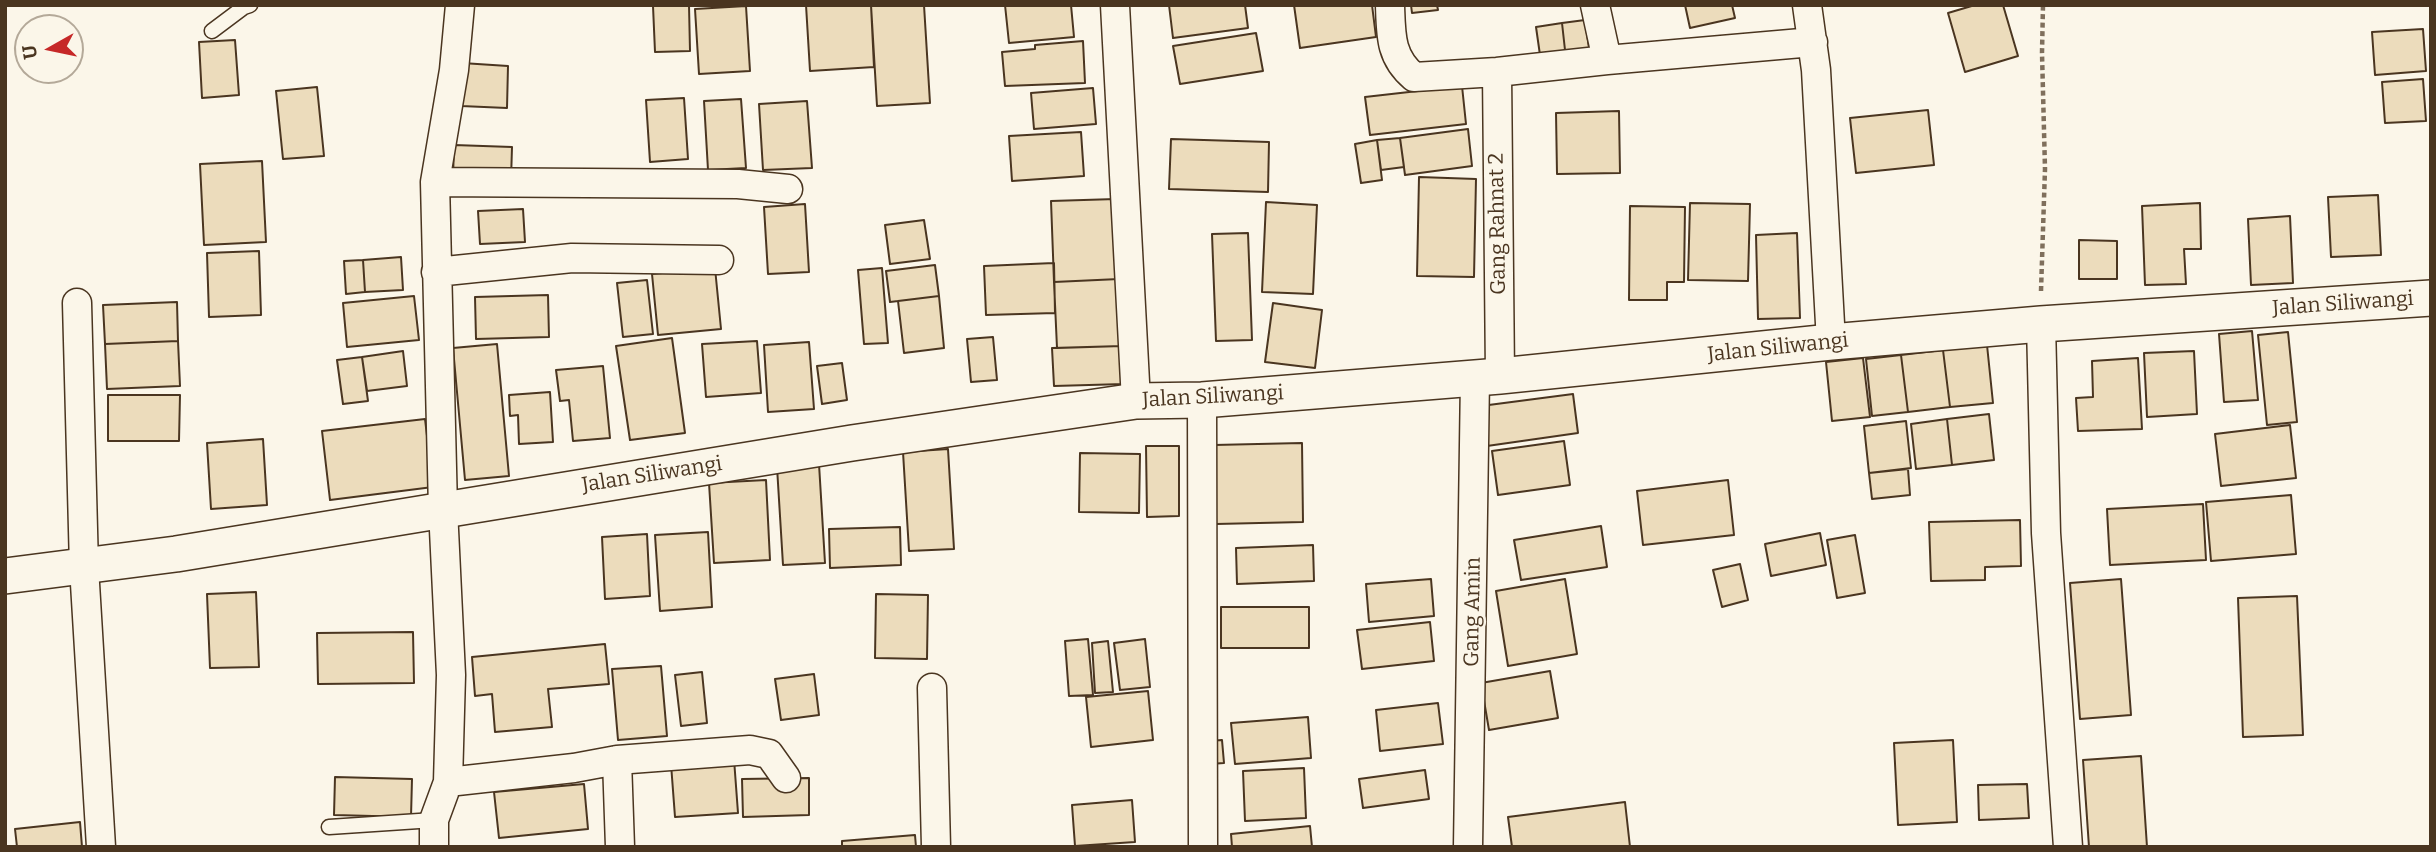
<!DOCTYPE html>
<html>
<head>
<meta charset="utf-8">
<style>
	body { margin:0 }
	#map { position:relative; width:2436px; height:852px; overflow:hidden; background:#fbf6e9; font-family:Bitter,serif }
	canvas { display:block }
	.frame { position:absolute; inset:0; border:7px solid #4a3520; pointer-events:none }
	.north { position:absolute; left:14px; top:14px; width:70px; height:70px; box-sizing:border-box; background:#fbf6e9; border:2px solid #b4a999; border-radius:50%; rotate:261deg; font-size:19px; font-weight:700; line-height:28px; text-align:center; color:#4a3520 }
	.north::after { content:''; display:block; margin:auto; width:24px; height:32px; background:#c62828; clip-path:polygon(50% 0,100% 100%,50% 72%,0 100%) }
</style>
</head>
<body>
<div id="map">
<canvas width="2436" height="852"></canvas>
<div class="frame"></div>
<div class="north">U</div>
</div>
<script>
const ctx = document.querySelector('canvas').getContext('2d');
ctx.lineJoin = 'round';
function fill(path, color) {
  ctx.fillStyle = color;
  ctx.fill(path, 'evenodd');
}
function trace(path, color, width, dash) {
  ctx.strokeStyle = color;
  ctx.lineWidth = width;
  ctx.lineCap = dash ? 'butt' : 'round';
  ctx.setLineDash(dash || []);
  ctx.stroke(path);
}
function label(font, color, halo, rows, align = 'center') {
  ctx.font = font + ' Bitter,serif';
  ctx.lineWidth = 5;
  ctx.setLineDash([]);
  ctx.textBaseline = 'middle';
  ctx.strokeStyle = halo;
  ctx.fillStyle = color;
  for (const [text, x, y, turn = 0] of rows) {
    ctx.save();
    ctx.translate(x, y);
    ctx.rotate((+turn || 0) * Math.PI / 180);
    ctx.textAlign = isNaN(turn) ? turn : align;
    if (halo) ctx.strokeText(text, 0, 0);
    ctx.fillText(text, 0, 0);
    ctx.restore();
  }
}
const building = new Path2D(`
	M 689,5 L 690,51 L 655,52 L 653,6 Z
	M 806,5 L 871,5 L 874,67 L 810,71 Z
	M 871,5 L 924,5 L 930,103 L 877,106 Z
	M 1005,5 L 1071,5 L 1074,37 L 1009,43 Z
	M 1169,5 L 1245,5 L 1248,28 L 1173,38 Z
	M 1294,5 L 1372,5 L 1376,37 L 1300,48 Z
	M 1411,5 L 1437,5 L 1438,10 L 1412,13 Z
	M 1685,5 L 1732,5 L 1735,18 L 1690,28 Z
	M 1975,5 L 2003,5 L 2018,56 L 1965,72 L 1948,13 Z
	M 746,6 L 750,71 L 699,74 L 695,9 Z
	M 1585,20 L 1590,55 L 1566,59 L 1562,23 Z
	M 1562,23 L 1566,59 L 1541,62 L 1536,27 Z
	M 2423,29 L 2426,71 L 2375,75 L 2372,32 Z
	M 1256,33 L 1263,71 L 1180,84 L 1173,46 Z
	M 235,40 L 239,95 L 202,98 L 199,42 Z
	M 1083,41 L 1085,83 L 1005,86 L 1002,52 L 1035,49 L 1035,45 Z
	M 462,63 L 508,66 L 507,108 L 461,106 Z
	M 2423,79 L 2426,121 L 2385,123 L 2382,82 Z
	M 1462,86 L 1466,124 L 1370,135 L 1365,97 Z
	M 317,87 L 324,156 L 283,159 L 276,91 Z
	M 1093,88 L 1096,124 L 1034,129 L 1031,93 Z
	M 684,98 L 688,159 L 650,162 L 646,100 Z
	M 741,99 L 746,168 L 708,170 L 704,101 Z
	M 807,101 L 812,168 L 763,170 L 759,104 Z
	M 1928,110 L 1934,165 L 1856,173 L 1850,118 Z
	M 1619,111 L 1620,173 L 1557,174 L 1556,113 Z
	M 1468,129 L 1472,166 L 1405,175 L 1400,138 Z
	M 1081,132 L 1084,176 L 1012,181 L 1009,136 Z
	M 1400,138 L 1404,167 L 1381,170 L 1377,140 Z
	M 1171,139 L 1269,142 L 1268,192 L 1169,189 Z
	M 1377,140 L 1382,180 L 1361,183 L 1355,144 Z
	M 454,145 L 512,147 L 511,180 L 453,178 Z
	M 262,161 L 266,242 L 204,245 L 200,164 Z
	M 1419,177 L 1476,179 L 1474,277 L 1417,276 Z
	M 2378,195 L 2381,255 L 2331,257 L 2328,197 Z
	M 1116,199 L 1119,279 L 1054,282 L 1051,201 Z
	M 1266,202 L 1317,205 L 1313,294 L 1262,292 Z
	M 1690,203 L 1750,204 L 1748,281 L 1688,280 Z
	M 2200,203 L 2201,249 L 2184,249 L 2186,284 L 2145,285 L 2142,206 Z
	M 805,204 L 809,272 L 768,274 L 764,207 Z
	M 1630,206 L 1685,207 L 1684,282 L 1667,282 L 1667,300 L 1629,300 Z
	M 523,209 L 525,242 L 480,244 L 478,211 Z
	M 2290,216 L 2293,283 L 2251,285 L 2248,219 Z
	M 924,220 L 930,259 L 890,264 L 885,225 Z
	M 1248,233 L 1252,340 L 1216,341 L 1212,234 Z
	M 1797,233 L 1800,318 L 1758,319 L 1756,235 Z
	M 2079,240 L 2117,241 L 2117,279 L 2079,279 Z
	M 259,251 L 261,315 L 209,317 L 207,253 Z
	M 401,257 L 403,290 L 365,292 L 363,260 Z
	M 363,260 L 365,292 L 346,294 L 344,261 Z
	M 1054,263 L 1055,313 L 986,315 L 984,266 Z
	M 935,265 L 939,296 L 890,302 L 886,271 Z
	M 715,268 L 721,329 L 658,335 L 652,274 Z
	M 882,268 L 888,343 L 864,344 L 858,270 Z
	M 1119,279 L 1122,346 L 1057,348 L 1054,282 Z
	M 647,280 L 653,334 L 623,337 L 617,283 Z
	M 548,295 L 549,337 L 476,339 L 475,297 Z
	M 414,296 L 419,340 L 347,347 L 343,303 Z
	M 939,296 L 944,348 L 904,353 L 898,301 Z
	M 177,302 L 178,341 L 105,344 L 103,305 Z
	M 1273,303 L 1322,310 L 1315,368 L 1265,362 Z
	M 2252,331 L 2258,400 L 2224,402 L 2219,334 Z
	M 2288,332 L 2297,422 L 2267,425 L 2258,335 Z
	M 993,337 L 997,380 L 971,382 L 967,339 Z
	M 672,338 L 685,433 L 630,440 L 616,346 Z
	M 178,341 L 180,386 L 107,389 L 105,344 Z
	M 757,341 L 761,393 L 706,397 L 702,344 Z
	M 809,342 L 814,409 L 768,412 L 764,345 Z
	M 497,344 L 509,476 L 465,480 L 453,348 Z
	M 1987,345 L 1993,403 L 1950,407 L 1943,350 Z
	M 1122,346 L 1124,384 L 1054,386 L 1052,348 Z
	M 1943,350 L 1950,407 L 1908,412 L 1901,355 Z
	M 403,351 L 407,386 L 367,391 L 362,357 Z
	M 2194,351 L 2197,414 L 2147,417 L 2144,353 Z
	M 1901,355 L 1908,412 L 1872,416 L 1866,359 Z
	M 362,357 L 368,401 L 343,404 L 337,360 Z
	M 1863,358 L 1870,417 L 1832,421 L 1826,362 Z
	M 2138,358 L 2142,429 L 2078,431 L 2076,398 L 2093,397 L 2092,361 Z
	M 842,363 L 847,400 L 822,404 L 817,366 Z
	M 603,366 L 610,438 L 573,441 L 569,400 L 560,401 L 556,370 Z
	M 550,392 L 553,442 L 519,444 L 518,415 L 510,416 L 509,395 Z
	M 1573,394 L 1578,433 L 1487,446 L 1481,406 Z
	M 108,395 L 180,395 L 179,441 L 108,441 Z
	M 1989,414 L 1994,460 L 1952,465 L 1947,419 Z
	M 425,419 L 433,487 L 330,500 L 322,431 Z
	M 1947,419 L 1952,465 L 1916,469 L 1911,424 Z
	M 1906,421 L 1911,468 L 1869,473 L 1864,426 Z
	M 2290,425 L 2296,478 L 2221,486 L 2215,434 Z
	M 263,439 L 267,505 L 211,509 L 207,443 Z
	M 1564,441 L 1570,485 L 1498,495 L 1492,451 Z
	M 1302,443 L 1303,522 L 1216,524 L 1214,445 Z
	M 1146,446 L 1179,446 L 1179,516 L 1147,517 Z
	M 948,449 L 954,549 L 909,551 L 903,452 Z
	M 1080,453 L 1140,454 L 1139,513 L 1079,512 Z
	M 819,464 L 825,563 L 783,565 L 777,467 Z
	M 1908,469 L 1910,495 L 1872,499 L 1869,473 Z
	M 766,480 L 770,560 L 714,563 L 709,483 Z
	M 1728,480 L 1734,535 L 1643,545 L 1637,491 Z
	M 2291,495 L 2296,554 L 2211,561 L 2206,502 Z
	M 2203,504 L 2206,560 L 2110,565 L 2107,509 Z
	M 2020,520 L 2021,566 L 1985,567 L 1985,580 L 1931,581 L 1929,522 Z
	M 1601,526 L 1607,567 L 1521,580 L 1514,540 Z
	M 900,527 L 901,565 L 830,568 L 829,529 Z
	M 708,532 L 712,607 L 660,611 L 655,535 Z
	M 1820,533 L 1826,565 L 1771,576 L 1765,544 Z
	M 647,534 L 650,596 L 605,599 L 602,537 Z
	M 1855,535 L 1865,593 L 1837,598 L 1827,540 Z
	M 1313,545 L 1314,581 L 1237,584 L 1236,548 Z
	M 1740,564 L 1748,600 L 1722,607 L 1713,570 Z
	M 1431,579 L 1434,616 L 1369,622 L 1366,584 Z
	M 1565,579 L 1577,654 L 1508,666 L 1496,591 Z
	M 2121,579 L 2131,715 L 2080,719 L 2070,583 Z
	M 256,592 L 259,667 L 210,668 L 207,594 Z
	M 876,594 L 928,595 L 927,659 L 875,658 Z
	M 2297,596 L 2303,735 L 2243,737 L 2238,598 Z
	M 1221,607 L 1309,607 L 1309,648 L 1221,648 Z
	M 1430,622 L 1434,661 L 1362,669 L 1357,630 Z
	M 413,632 L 414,683 L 318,684 L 317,633 Z
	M 1088,639 L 1093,695 L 1069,696 L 1065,641 Z
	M 1145,639 L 1150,687 L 1120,690 L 1114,643 Z
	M 1108,641 L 1113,692 L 1095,693 L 1092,643 Z
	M 605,644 L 609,684 L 548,689 L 552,727 L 495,732 L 492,694 L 475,696 L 472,657 Z
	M 661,666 L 667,736 L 618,740 L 612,669 Z
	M 1550,671 L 1558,718 L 1489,730 L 1481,683 Z
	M 702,672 L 707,723 L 681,726 L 675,675 Z
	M 814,674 L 819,715 L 781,720 L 775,679 Z
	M 1148,691 L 1153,740 L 1091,747 L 1086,697 Z
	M 1438,703 L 1443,744 L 1380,751 L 1376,710 Z
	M 1308,717 L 1311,758 L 1235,764 L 1231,723 Z
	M 1222,740 L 1224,763 L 1210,764 L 1209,741 Z
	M 1953,740 L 1957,822 L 1898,825 L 1894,743 Z
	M 2141,756 L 2147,847 L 2089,847 L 2083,760 Z
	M 734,759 L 738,813 L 675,817 L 671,764 Z
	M 1304,768 L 1306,818 L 1245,821 L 1243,771 Z
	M 1425,770 L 1429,799 L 1363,808 L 1359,779 Z
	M 335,777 L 412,779 L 411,817 L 334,815 Z
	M 809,778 L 809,815 L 743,817 L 742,779 Z
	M 584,784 L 588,829 L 499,838 L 494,792 Z
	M 2027,784 L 2029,818 L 1979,820 L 1978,785 Z
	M 1132,800 L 1135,842 L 1075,846 L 1072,805 Z
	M 1625,802 L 1630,847 L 1512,847 L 1508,817 Z
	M 80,822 L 82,847 L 17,847 L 15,829 Z
	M 1310,826 L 1312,847 L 1232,847 L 1231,834 Z
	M 915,835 L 916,847 L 842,847 L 842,841 Z`);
fill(building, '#ecdcbc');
trace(building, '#4a3520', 2);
const service = new Path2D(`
	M 212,31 L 244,7 L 250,5
	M 329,827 L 434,820`);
const minor = new Path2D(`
	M 1115,5 L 1136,401
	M 1390,5 C 1391,35 1390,57 1414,77 L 1497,72 L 1607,60 L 1813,42
	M 1595,5 L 1607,60
	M 1807,5 L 1816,70 L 1831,342
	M 1497,72 L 1500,376
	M 435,182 L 738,184 L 788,189
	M 436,272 L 572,258 L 719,260
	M 77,303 L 84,567 L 101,847
	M 2041,324 L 2046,533 L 2068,847
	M 1202,400 L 1203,847
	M 932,688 L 936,847
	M 617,760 L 620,847
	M 448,782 L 574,768 L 617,760 L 750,750 L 769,754 L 786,778
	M 434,847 L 434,820 L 448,782 L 451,675 L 443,509 L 435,182 L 454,70 L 460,5
	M 1468,847 L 1475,378`);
const tertiary = new Path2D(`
	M 5,576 L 176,554 L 852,443 L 1136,401 L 1202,400 L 1500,376 L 1831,342 L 2041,324 L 2431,298`);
trace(service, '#4a3520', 17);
trace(minor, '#4a3520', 31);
trace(tertiary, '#4a3520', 38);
trace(new Path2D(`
	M 2041,291 L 2045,169 L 2042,53 L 2043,5`), '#7f6f5c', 4.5, [5, 3.5]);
trace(service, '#fbf6e9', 14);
trace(minor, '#fbf6e9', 28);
trace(tertiary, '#fbf6e9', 35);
label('21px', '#4a3520', '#fbf6e9', [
	["Gang Rahnat 2",1498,224,-91],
	["Jalan Siliwangi",2343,304,-4],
	["Jalan Siliwangi",1778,348,-6],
	["Jalan Siliwangi",1213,397,-3],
	["Jalan Siliwangi",652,475,-9],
	["Gang Amin",1473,612,-89]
]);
</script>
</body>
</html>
